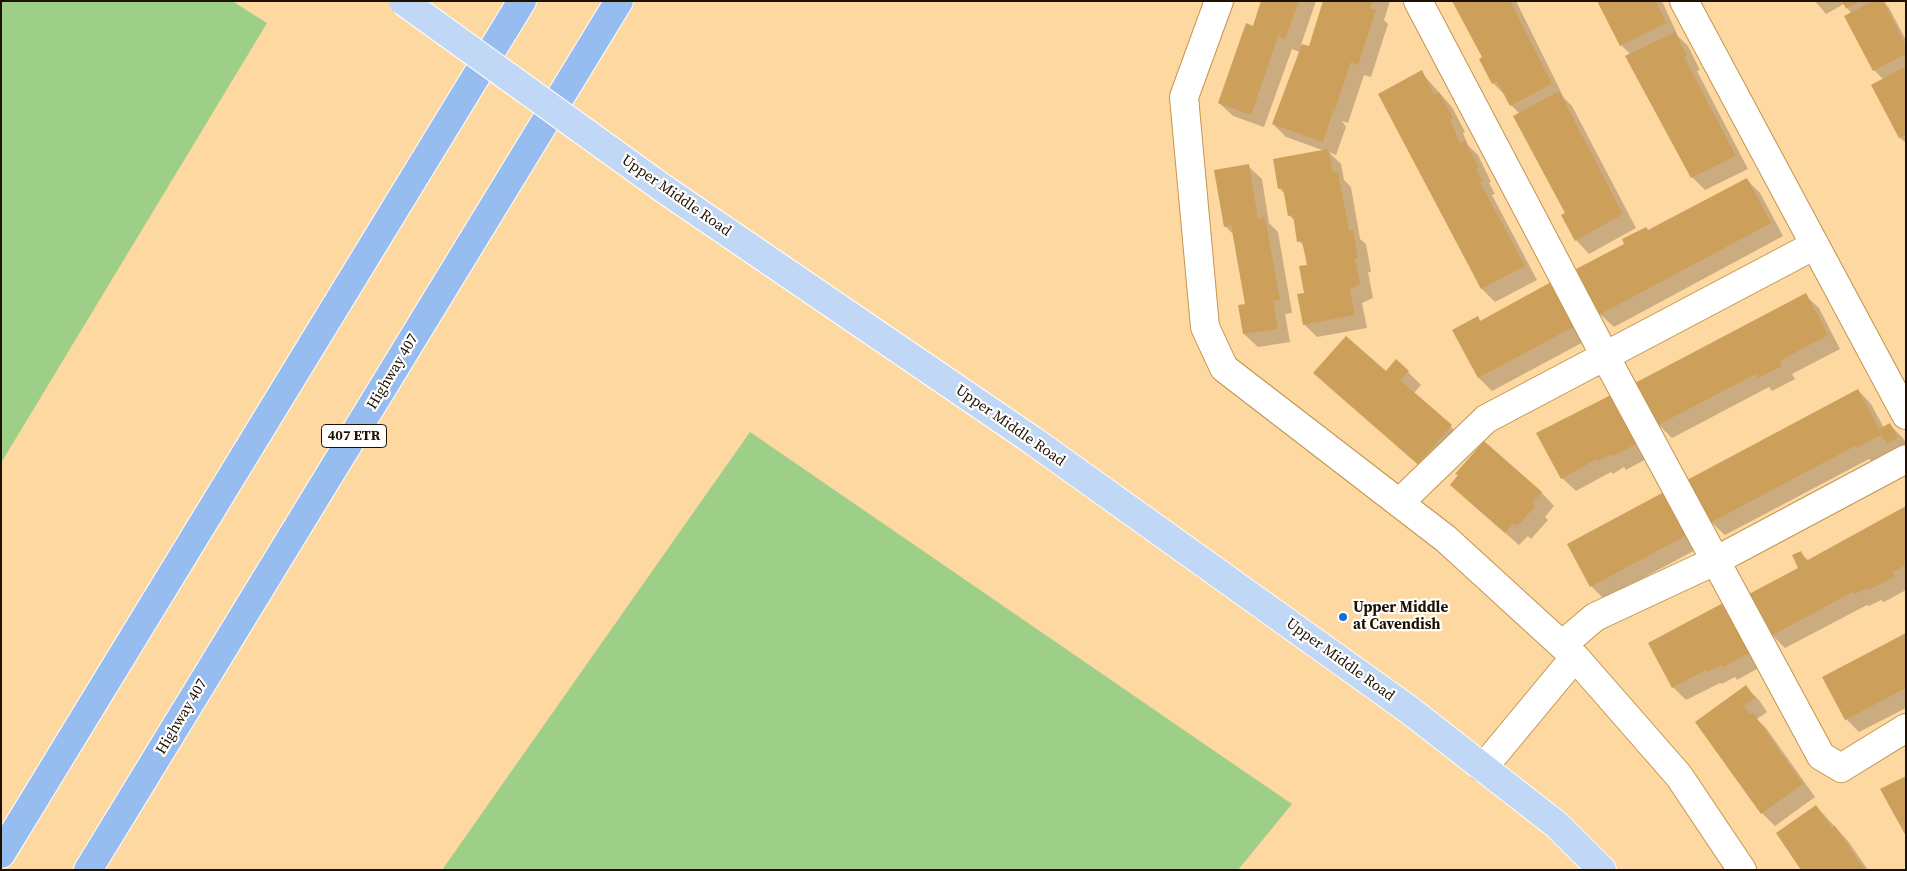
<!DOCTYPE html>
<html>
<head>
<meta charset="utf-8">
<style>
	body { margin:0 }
	#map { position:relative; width:1907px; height:871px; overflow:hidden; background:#fed8a1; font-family:"Source Serif 4",serif }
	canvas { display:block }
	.frame { position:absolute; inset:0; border:2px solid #1e1100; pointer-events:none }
</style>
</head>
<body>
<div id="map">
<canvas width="1907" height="871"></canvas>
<div class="frame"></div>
</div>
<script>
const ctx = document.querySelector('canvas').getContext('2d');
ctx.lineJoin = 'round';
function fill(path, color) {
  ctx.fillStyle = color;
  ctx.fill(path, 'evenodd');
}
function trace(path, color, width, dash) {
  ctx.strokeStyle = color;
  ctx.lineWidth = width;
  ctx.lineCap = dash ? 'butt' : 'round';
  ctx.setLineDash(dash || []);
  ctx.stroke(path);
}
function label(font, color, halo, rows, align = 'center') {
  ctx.font = font + ' "Source Serif 4",serif';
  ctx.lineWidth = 4.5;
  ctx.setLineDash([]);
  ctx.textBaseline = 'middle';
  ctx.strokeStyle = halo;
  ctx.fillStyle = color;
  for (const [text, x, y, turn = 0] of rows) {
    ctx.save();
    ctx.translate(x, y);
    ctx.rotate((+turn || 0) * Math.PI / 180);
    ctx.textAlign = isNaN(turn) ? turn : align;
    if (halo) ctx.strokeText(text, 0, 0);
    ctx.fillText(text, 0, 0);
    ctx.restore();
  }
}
fill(new Path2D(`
	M 1,1 L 232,1 L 267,23 L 1,463 Z
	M 750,432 L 1245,772 L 1292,804 L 1238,870 L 442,870 Z`), '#9ecf89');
fill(new Path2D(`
	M 1263,1 L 1316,1 L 1301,45 L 1309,47 L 1325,1 L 1390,1 L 1384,20 L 1388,24 L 1371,77 L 1364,75 L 1348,123 L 1342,121 L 1346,127 L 1336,155 L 1329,152 L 1341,164 L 1344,180 L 1351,187 L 1360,239 L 1366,244 L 1371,272 L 1368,272 L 1373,298 L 1362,303 L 1367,328 L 1317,337 L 1304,324 L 1308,266 L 1305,247 L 1299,241 L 1295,221 L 1289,215 L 1286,195 L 1280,189 L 1325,151 L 1286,137 L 1273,124 L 1300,52 L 1292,49 L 1264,127 L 1233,116 L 1219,103 L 1253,27 Z
	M 1453,1 L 1516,1 L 1564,98 L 1572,106 L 1636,228 L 1589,254 L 1576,240 L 1567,213 L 1520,114 L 1511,105 L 1507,97 L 1493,83 L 1484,58 Z
	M 1599,1 L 1662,1 L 1678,36 L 1688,46 L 1700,70 L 1697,71 L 1748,169 L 1705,190 L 1692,177 L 1631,55 L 1621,45 Z
	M 1815,1 L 1884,1 L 1889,8 L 1906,40 L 1906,143 L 1900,138 L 1872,85 L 1883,79 L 1874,70 L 1852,14 L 1844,4 L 1826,14 Z
	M 1421,72 L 1452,107 L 1465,132 L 1463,133 L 1468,145 L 1478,155 L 1491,182 L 1489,183 L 1495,194 L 1492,195 L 1537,280 L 1495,302 L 1482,289 L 1380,94 Z
	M 1248,166 L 1262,179 L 1269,223 L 1278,232 L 1292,313 L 1285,314 L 1290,342 L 1258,347 L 1244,334 L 1246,305 L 1234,235 L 1225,226 Z
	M 1746,179 L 1760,193 L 1783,236 L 1614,327 L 1600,314 L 1648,231 Z
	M 1553,283 L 1589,339 L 1492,391 L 1479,378 L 1454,330 L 1477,318 L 1481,322 Z
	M 1805,295 L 1819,308 L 1840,349 L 1792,374 L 1795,379 L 1772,391 L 1769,387 L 1672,438 L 1659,425 L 1637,383 Z
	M 1408,372 L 1421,385 L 1414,393 L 1464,439 L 1432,477 L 1328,386 L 1386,373 Z
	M 1858,390 L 1871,404 L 1884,428 L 1890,425 L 1903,438 L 1906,443 L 1906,454 L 1901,457 L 1893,449 L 1871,461 L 1869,459 L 1725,535 L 1711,522 Z
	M 1611,397 L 1650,457 L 1626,470 L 1624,467 L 1613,474 L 1611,472 L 1576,491 L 1562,478 Z
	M 1541,492 L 1554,506 L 1545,517 L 1548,520 L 1531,539 L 1528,536 L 1519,545 L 1465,498 Z
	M 1664,493 L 1699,548 L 1604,599 L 1591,586 Z
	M 1906,508 L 1906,590 L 1884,602 L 1881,600 L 1869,606 L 1867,605 L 1785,648 L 1772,635 L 1800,568 L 1800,552 L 1809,561 Z
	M 1722,604 L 1736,618 L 1762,666 L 1737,680 L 1735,677 L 1722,684 L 1720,683 L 1686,700 L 1673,687 Z
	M 1906,635 L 1906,708 L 1859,732 L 1846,719 Z
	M 1746,687 L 1759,700 L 1767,712 L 1757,719 L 1766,728 L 1815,797 L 1775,826 L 1762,813 L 1697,722 Z
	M 1816,806 L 1848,841 L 1868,870 L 1803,870 Z`), '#0003');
fill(new Path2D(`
	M 1261,1 L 1299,1 L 1285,39 L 1278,36 L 1251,115 L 1218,103 L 1246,23 L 1253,26 Z
	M 1323,1 L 1373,1 L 1370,8 L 1376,10 L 1358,65 L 1351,62 L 1335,110 L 1331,109 L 1333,112 L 1323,142 L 1272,124 L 1302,44 L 1309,46 Z
	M 1452,1 L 1510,1 L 1552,84 L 1510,106 L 1497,81 L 1492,84 L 1479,59 L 1482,57 Z
	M 1597,1 L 1656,1 L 1666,23 L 1620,46 Z
	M 1842,1 L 1860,1 L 1846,9 Z
	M 1873,1 L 1883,1 L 1906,46 L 1906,54 L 1873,71 L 1844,16 Z
	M 1675,32 L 1687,56 L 1684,57 L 1736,156 L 1691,178 L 1625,56 Z
	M 1906,66 L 1906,135 L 1899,138 L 1871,85 Z
	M 1422,70 L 1434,95 L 1439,92 L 1453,118 L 1450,120 L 1460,143 L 1465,141 L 1479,168 L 1476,169 L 1483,181 L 1480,182 L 1525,266 L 1481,289 L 1378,94 Z
	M 1559,91 L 1623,214 L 1575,241 L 1561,215 L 1565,213 L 1513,116 Z
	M 1328,149 L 1333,173 L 1338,172 L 1349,230 L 1353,230 L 1358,258 L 1355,259 L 1360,284 L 1350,289 L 1355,315 L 1303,325 L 1297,294 L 1304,293 L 1299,266 L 1307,265 L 1302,241 L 1297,242 L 1293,215 L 1288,216 L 1283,188 L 1278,189 L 1273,159 Z
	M 1249,164 L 1258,219 L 1265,217 L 1280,300 L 1273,301 L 1278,329 L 1243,334 L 1238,305 L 1245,304 L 1231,225 L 1224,227 L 1214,170 Z
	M 1747,178 L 1771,223 L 1599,315 L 1576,269 L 1624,244 L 1622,239 L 1646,227 L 1648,230 Z
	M 1553,281 L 1577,325 L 1478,378 L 1452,330 L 1478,316 L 1480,321 Z
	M 1806,293 L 1828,335 L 1780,361 L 1782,366 L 1758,378 L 1756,374 L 1658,425 L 1635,383 Z
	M 1346,336 L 1386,371 L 1396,359 L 1409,371 L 1400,380 L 1452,425 L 1418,464 L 1313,373 Z
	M 1858,389 L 1879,429 L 1890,423 L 1898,438 L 1887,444 L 1881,435 L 1856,448 L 1855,446 L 1710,523 L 1687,480 Z
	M 1611,395 L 1638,443 L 1612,457 L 1611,454 L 1598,461 L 1597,459 L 1561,479 L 1536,433 Z
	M 1484,441 L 1542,492 L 1532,503 L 1536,506 L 1517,526 L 1514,523 L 1505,533 L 1450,485 L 1458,475 L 1455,474 Z
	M 1664,492 L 1687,535 L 1590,587 L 1567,544 Z
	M 1906,506 L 1906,565 L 1893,572 L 1895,576 L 1869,590 L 1868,587 L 1855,594 L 1853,592 L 1771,636 L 1749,594 L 1798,568 L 1792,555 L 1801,551 L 1806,561 Z
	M 1723,603 L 1749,653 L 1723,667 L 1721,665 L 1707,672 L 1706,670 L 1672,688 L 1648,643 Z
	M 1906,633 L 1906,688 L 1845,720 L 1822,677 Z
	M 1746,685 L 1755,698 L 1744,706 L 1750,715 L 1753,713 L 1803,784 L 1761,814 L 1695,722 Z
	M 1906,776 L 1906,836 L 1880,789 Z
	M 1816,805 L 1832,828 L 1835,826 L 1865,870 L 1801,870 L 1776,833 Z`), '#cc9f5a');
const minor = new Path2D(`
	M 1219,1 L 1184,97 L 1205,327 L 1224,368 L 1446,539 L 1575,657 L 1679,776 L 1742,870
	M 1418,1 L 1605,356 L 1821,756 L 1841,768 L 1906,728
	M 1684,1 L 1906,415
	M 1399,503 L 1486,419 L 1815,245
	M 1562,645 L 1595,617 L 1715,561 L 1906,459
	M 1483,768 L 1575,657`);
const major = new Path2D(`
	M 664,189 L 1032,440 L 1408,709 L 1557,825 L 1602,870`);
const highway = new Path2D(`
	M 1,854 L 522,1
	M 88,870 L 619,1`);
trace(minor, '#c29650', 30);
trace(major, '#fff', 30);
trace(highway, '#fff', 30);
trace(minor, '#fff', 28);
trace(major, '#c0d7f6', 28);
trace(highway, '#96bcf0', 28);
const majorBridge = new Path2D(`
	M 403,1 L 664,189`);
trace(majorBridge, '#fff', 30, []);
trace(majorBridge, '#c0d7f6', 28);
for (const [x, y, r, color] of [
	[1343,617,5,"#166fd8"]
]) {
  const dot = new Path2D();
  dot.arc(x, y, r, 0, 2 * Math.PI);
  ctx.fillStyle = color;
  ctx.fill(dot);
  trace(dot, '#fff', 2);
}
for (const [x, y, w] of [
	[354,436,65]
]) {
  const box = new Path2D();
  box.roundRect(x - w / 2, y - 11.5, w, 23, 4);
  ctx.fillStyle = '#fff';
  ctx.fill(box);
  trace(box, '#1e1100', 1);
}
label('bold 14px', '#1e1100', null, [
	["407 ETR",354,436]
]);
label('15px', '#1e1100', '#fff', [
	["Upper Middle Road",676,196,35],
	["Highway 407",393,372,-59],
	["Upper Middle Road",1010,426,35],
	["Upper Middle Road",1340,660,36],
	["Highway 407",182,717,-59]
]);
label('bold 15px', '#1e1100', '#fff', [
	["Upper Middle",1353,608],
	["at Cavendish",1353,625]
], 'left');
</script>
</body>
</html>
